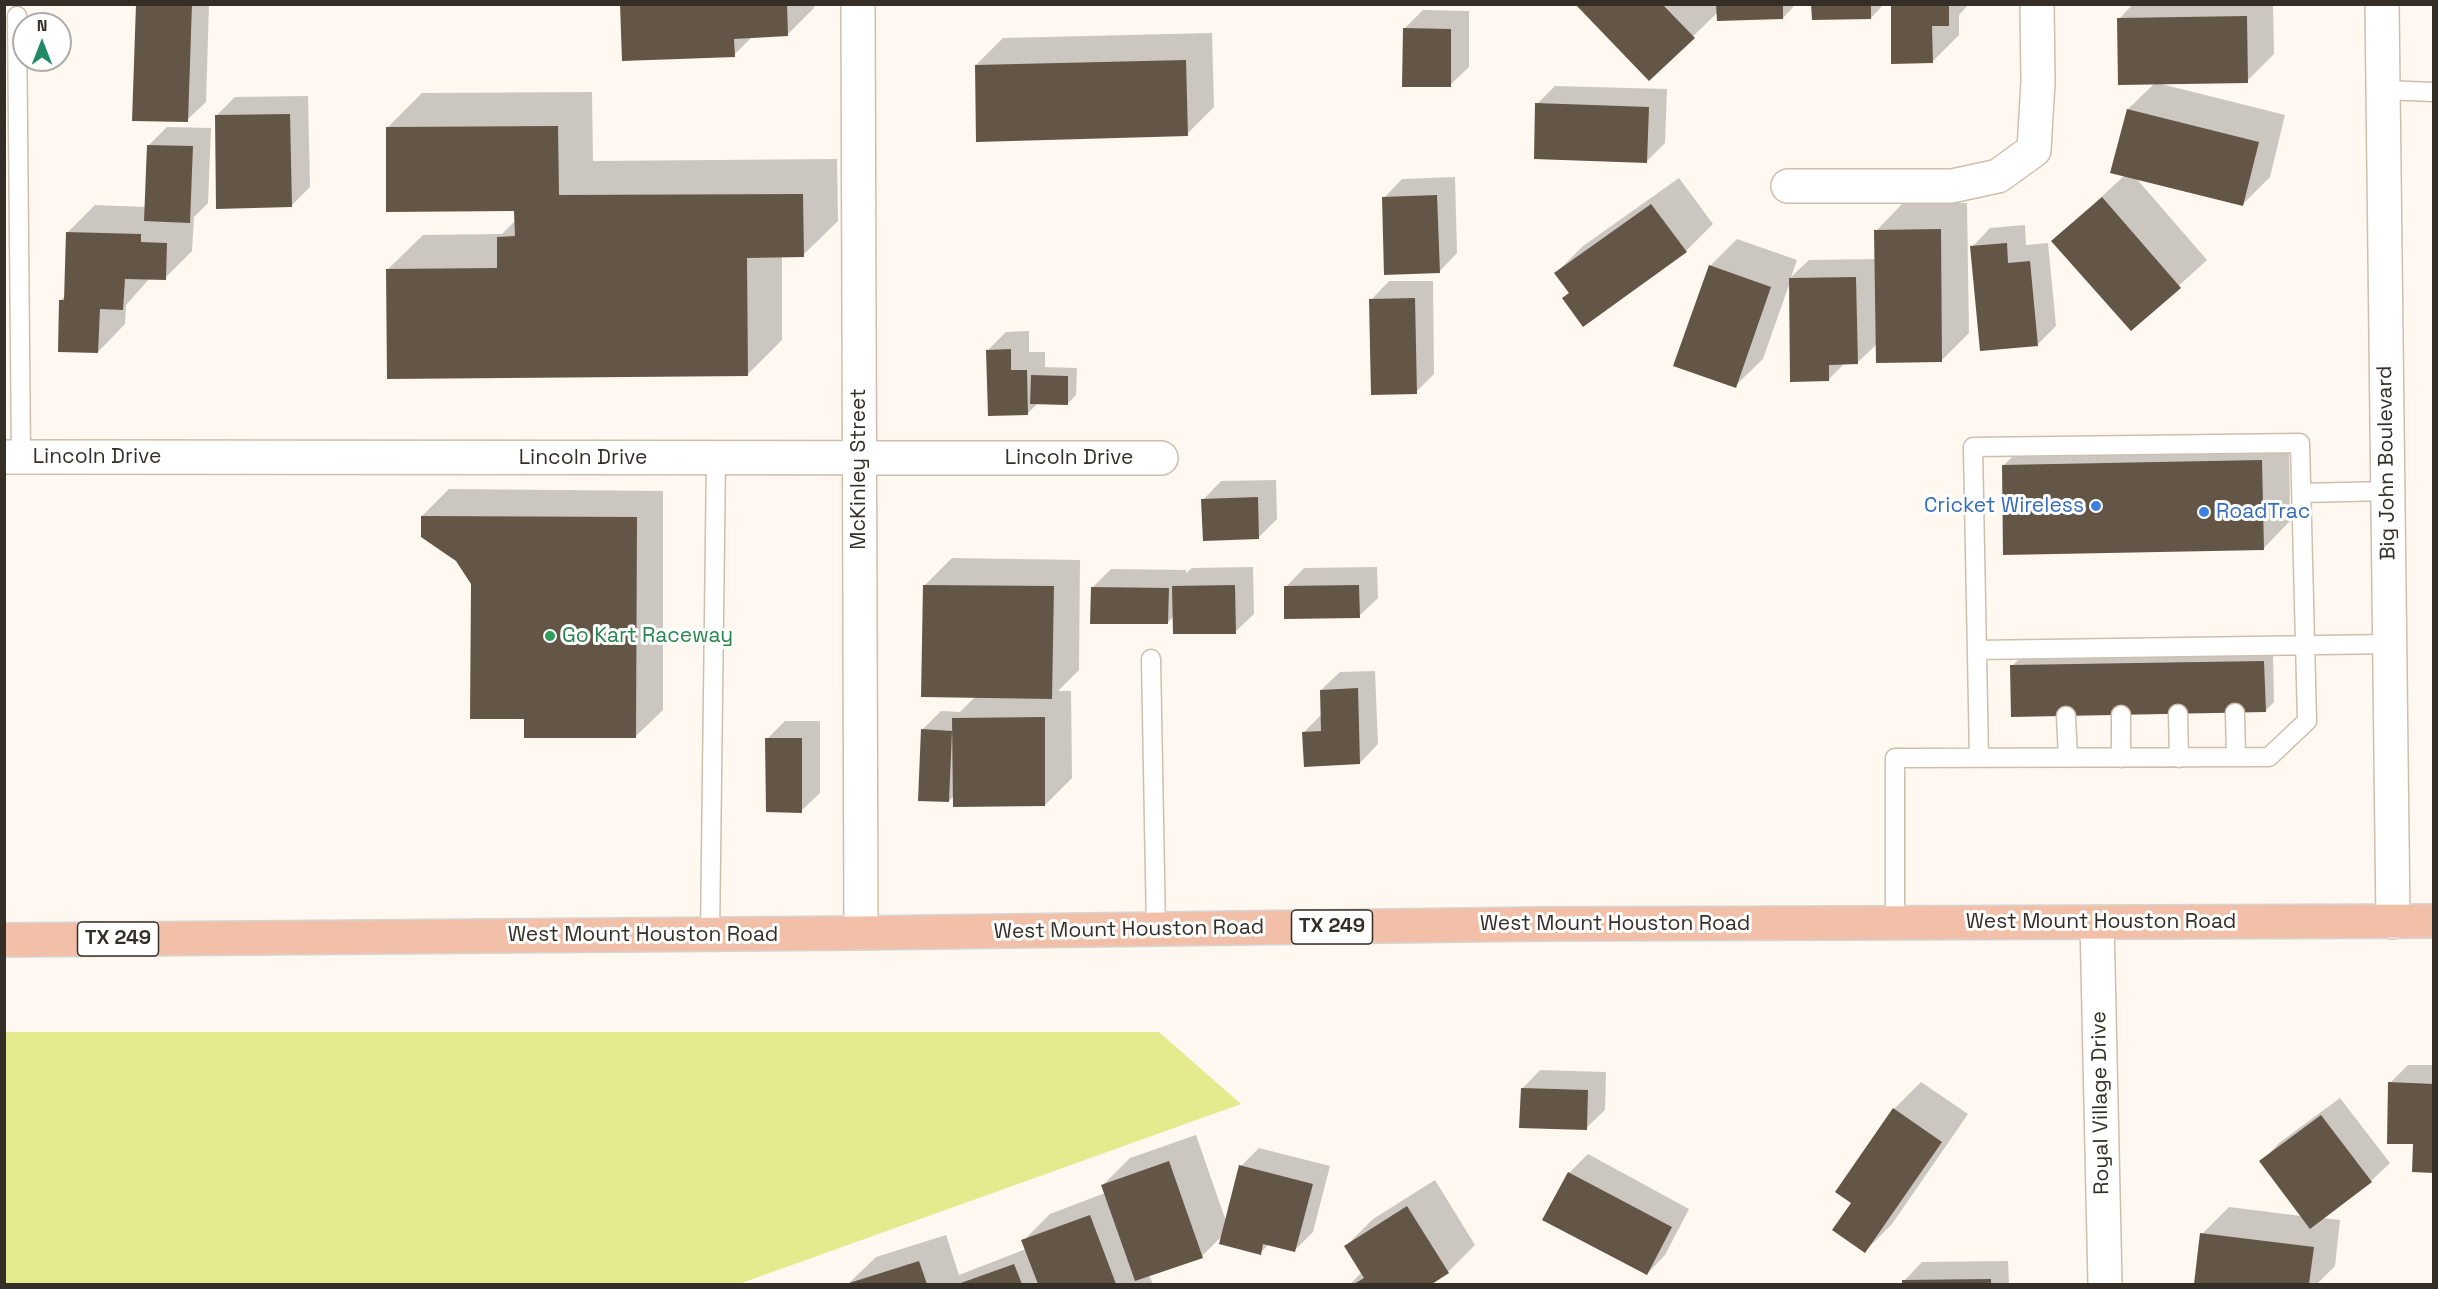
<!DOCTYPE html>
<html>
<head>
<meta charset="utf-8">
<style>
	body { margin:0 }
	#map { position:relative; width:2438px; height:1289px; overflow:hidden; background:#fff8f1; font-family:"Space Grotesk",sans-serif }
	canvas { display:block }
	.frame { position:absolute; inset:0; border:6px solid #342e26; pointer-events:none }
	.north { position:absolute; left:12px; top:12px; width:60px; height:60px; box-sizing:border-box; background:#fff; border:2px solid #aeaba8; border-radius:50%; rotate:0deg; font-size:16px; font-weight:700; line-height:24px; text-align:center; color:#342e26 }
	.north::after { content:''; display:block; margin:auto; width:21px; height:27px; background:#218b68; clip-path:polygon(50% 0,100% 100%,50% 72%,0 100%) }
</style>
</head>
<body>
<div id="map">
<canvas width="2438" height="1289"></canvas>
<div class="frame"></div>
<div class="north">N</div>
</div>
<script>
const ctx = document.querySelector('canvas').getContext('2d');
ctx.lineJoin = 'round';
function fill(path, color) {
  ctx.fillStyle = color;
  ctx.fill(path, 'evenodd');
}
function trace(path, color, width, dash) {
  ctx.strokeStyle = color;
  ctx.lineWidth = width;
  ctx.lineCap = dash ? 'butt' : 'round';
  ctx.setLineDash(dash || []);
  ctx.stroke(path);
}
function label(font, color, halo, rows, align = 'center') {
  ctx.font = font + ' "Space Grotesk",sans-serif';
  ctx.lineWidth = 6;
  ctx.setLineDash([]);
  ctx.textBaseline = 'middle';
  ctx.strokeStyle = halo;
  ctx.fillStyle = color;
  for (const [text, x, y, turn = 0] of rows) {
    ctx.save();
    ctx.translate(x, y);
    ctx.rotate((+turn || 0) * Math.PI / 180);
    ctx.textAlign = isNaN(turn) ? turn : align;
    if (halo) ctx.strokeText(text, 0, 0);
    ctx.fillText(text, 0, 0);
    ctx.restore();
  }
}
fill(new Path2D(`
	M 5,1032 L 1159,1032 L 1241,1104 L 739,1284 L 5,1284 Z`), '#e6ea8f');
fill(new Path2D(`
	M 137,4 L 209,4 L 206,102 L 187,120 Z
	M 622,4 L 814,4 L 814,8 L 787,35 L 753,36 L 734,55 Z
	M 1578,4 L 1796,4 L 1783,18 L 1718,12 L 1649,79 Z
	M 1813,4 L 1884,4 L 1871,18 Z
	M 1892,4 L 1969,4 L 1959,15 L 1959,35 L 1932,62 Z
	M 2133,4 L 2273,4 L 2274,54 L 2247,81 L 2161,84 L 2285,115 L 2270,177 L 2243,204 L 2135,177 L 2207,260 L 2131,329 L 2054,241 L 2125,175 L 2128,109 L 2155,83 L 2119,19 Z
	M 1423,10 L 1469,11 L 1469,67 L 1450,85 L 1404,29 Z
	M 1212,33 L 1214,107 L 1187,134 L 976,65 L 1003,38 Z
	M 1555,86 L 1667,89 L 1665,143 L 1647,161 L 1537,104 Z
	M 592,92 L 593,161 L 837,159 L 838,221 L 803,255 L 782,256 L 782,340 L 747,375 L 388,269 L 423,235 L 502,234 L 516,220 L 516,210 L 387,128 L 422,93 Z
	M 308,96 L 310,187 L 292,205 L 216,116 L 235,97 Z
	M 167,127 L 211,128 L 208,203 L 194,217 L 192,251 L 165,278 L 150,278 L 126,305 L 125,324 L 98,352 L 61,300 L 65,296 L 68,232 L 95,205 L 146,207 L 148,146 Z
	M 1455,177 L 1457,253 L 1439,272 L 1384,198 L 1402,179 Z
	M 1679,178 L 1713,224 L 1686,251 L 1564,298 L 1570,292 L 1556,273 L 1583,246 Z
	M 1903,203 L 1967,203 L 1969,333 L 1942,360 L 1878,343 L 1857,363 L 1845,363 L 1828,380 L 1790,282 L 1763,359 L 1735,386 L 1710,266 L 1737,239 L 1797,260 L 1791,277 L 1809,260 L 1876,259 L 1876,231 Z
	M 2025,225 L 2026,245 L 2048,243 L 2056,326 L 2038,344 L 1972,247 L 1990,228 Z
	M 1389,281 L 1433,281 L 1434,374 L 1416,392 L 1371,300 Z
	M 1029,331 L 1029,352 L 1045,352 L 1045,367 L 1077,368 L 1076,395 L 1067,404 L 1038,403 L 1027,414 L 988,350 L 1006,332 Z
	M 2289,434 L 2290,521 L 2263,549 L 2003,466 L 2030,439 Z
	M 1276,480 L 1277,519 L 1259,537 L 1203,500 L 1221,481 Z
	M 449,489 L 663,491 L 663,710 L 635,737 L 472,584 L 457,560 L 422,516 Z
	M 952,558 L 1080,560 L 1079,670 L 1058,691 L 1071,691 L 1072,778 L 1045,805 L 955,795 L 949,801 L 922,730 L 941,711 L 960,712 L 976,696 L 924,586 Z
	M 1253,567 L 1254,614 L 1235,632 L 1174,616 L 1167,623 L 1092,588 L 1111,569 L 1186,570 L 1186,573 L 1192,568 Z
	M 1377,567 L 1378,598 L 1359,616 L 1286,587 L 1304,568 Z
	M 2273,652 L 2274,702 L 2265,711 L 2012,666 L 2021,657 Z
	M 1375,671 L 1378,744 L 1360,763 L 1304,732 L 1322,714 L 1321,690 L 1340,672 Z
	M 785,721 L 820,721 L 820,793 L 801,811 L 767,739 Z
	M 2408,1065 L 2434,1065 L 2434,1171 L 2414,1143 L 2390,1083 Z
	M 1540,1070 L 1606,1072 L 1605,1110 L 1586,1128 L 1522,1089 Z
	M 1921,1082 L 1968,1114 L 1892,1224 L 1865,1251 L 1894,1109 Z
	M 2340,1098 L 2390,1163 L 2371,1181 L 2322,1218 L 2340,1220 L 2335,1266 L 2317,1284 L 2195,1284 L 2202,1234 L 2229,1207 L 2301,1216 L 2261,1162 L 2279,1143 Z
	M 1196,1135 L 1226,1221 L 1241,1166 L 1259,1148 L 1330,1166 L 1313,1232 L 1294,1251 L 1269,1244 L 1260,1253 L 1222,1236 L 1202,1256 L 1149,1275 L 1153,1284 L 848,1284 L 876,1257 L 946,1235 L 959,1275 L 1026,1249 L 1023,1241 L 1050,1214 L 1105,1193 L 1103,1185 L 1130,1158 Z
	M 1588,1154 L 1689,1209 L 1665,1255 L 1647,1274 L 1569,1173 Z
	M 1435,1180 L 1475,1245 L 1448,1272 L 1429,1284 L 1350,1284 L 1362,1272 L 1346,1246 L 1373,1219 Z
	M 2008,1261 L 2009,1284 L 1904,1284 L 1904,1281 L 1922,1262 Z`), '#0003');
fill(new Path2D(`
	M 136,4 L 192,4 L 188,122 L 132,121 Z
	M 620,4 L 787,4 L 788,36 L 734,39 L 735,57 L 622,61 Z
	M 1716,4 L 1783,4 L 1783,19 L 1717,21 Z
	M 1811,4 L 1871,4 L 1871,19 L 1812,20 Z
	M 1891,4 L 1949,4 L 1949,26 L 1932,26 L 1933,63 L 1891,64 Z
	M 1576,5 L 1663,5 L 1695,38 L 1649,81 Z
	M 2247,16 L 2248,83 L 2118,85 L 2117,18 Z
	M 1403,28 L 1451,29 L 1451,87 L 1402,87 Z
	M 1186,60 L 1188,136 L 976,142 L 975,65 Z
	M 1535,103 L 1649,107 L 1647,163 L 1534,159 Z
	M 2127,109 L 2259,142 L 2243,206 L 2110,173 Z
	M 290,114 L 292,207 L 216,209 L 215,115 Z
	M 558,126 L 559,195 L 803,194 L 804,257 L 747,258 L 748,376 L 387,379 L 386,269 L 497,268 L 497,237 L 515,236 L 514,211 L 386,212 L 386,127 Z
	M 147,145 L 193,146 L 190,223 L 144,221 Z
	M 1437,195 L 1440,273 L 1384,275 L 1382,197 Z
	M 2102,197 L 2181,288 L 2131,331 L 2051,241 Z
	M 1651,204 L 1687,252 L 1583,327 L 1562,298 L 1569,293 L 1554,273 Z
	M 1941,229 L 1942,362 L 1876,363 L 1874,230 Z
	M 66,232 L 141,234 L 141,242 L 167,243 L 166,280 L 125,279 L 123,310 L 100,309 L 98,353 L 58,352 L 59,300 L 64,300 Z
	M 2007,243 L 2008,263 L 2030,261 L 2038,346 L 1980,351 L 1970,246 Z
	M 1709,265 L 1771,287 L 1736,388 L 1673,366 Z
	M 1856,277 L 1858,364 L 1829,365 L 1829,381 L 1790,382 L 1789,278 Z
	M 1415,298 L 1417,394 L 1371,395 L 1369,299 Z
	M 1011,349 L 1011,370 L 1027,370 L 1028,415 L 988,416 L 986,350 Z
	M 1031,375 L 1068,376 L 1068,405 L 1030,404 Z
	M 2262,460 L 2264,550 L 2003,555 L 2002,465 Z
	M 1258,497 L 1259,539 L 1203,541 L 1201,499 Z
	M 421,516 L 637,517 L 636,738 L 524,738 L 524,719 L 470,719 L 471,584 L 456,561 L 421,537 Z
	M 923,585 L 1054,586 L 1052,699 L 921,697 Z
	M 1235,585 L 1236,634 L 1173,634 L 1172,586 Z
	M 1359,585 L 1360,618 L 1284,619 L 1284,586 Z
	M 1091,587 L 1169,588 L 1168,624 L 1090,624 Z
	M 2264,661 L 2266,712 L 2011,717 L 2010,665 Z
	M 1358,688 L 1360,764 L 1304,767 L 1302,732 L 1321,731 L 1320,690 Z
	M 1045,717 L 1045,806 L 953,807 L 952,718 Z
	M 921,729 L 952,731 L 949,802 L 918,801 Z
	M 765,738 L 802,738 L 802,813 L 766,812 Z
	M 2388,1082 L 2434,1084 L 2434,1173 L 2412,1172 L 2413,1144 L 2387,1144 Z
	M 1521,1088 L 1588,1090 L 1587,1130 L 1519,1128 Z
	M 1893,1108 L 1942,1142 L 1865,1253 L 1832,1230 L 1851,1203 L 1835,1192 Z
	M 2321,1115 L 2372,1182 L 2310,1229 L 2259,1161 Z
	M 1169,1161 L 1203,1258 L 1135,1281 L 1101,1185 Z
	M 1239,1165 L 1313,1184 L 1295,1252 L 1263,1244 L 1261,1255 L 1219,1244 Z
	M 1568,1172 L 1672,1227 L 1647,1275 L 1542,1220 Z
	M 1407,1206 L 1449,1273 L 1432,1284 L 1354,1284 L 1364,1278 L 1344,1246 Z
	M 1090,1215 L 1116,1284 L 1038,1284 L 1021,1240 Z
	M 2200,1233 L 2314,1247 L 2309,1284 L 2194,1284 Z
	M 919,1261 L 927,1284 L 846,1284 Z
	M 1014,1264 L 1022,1284 L 958,1284 Z
	M 1991,1279 L 1991,1284 L 1902,1284 L 1902,1280 Z`), '#645646');
const lane = new Path2D(`
	M 17,16 L 21,457
	M 2383,90 L 2434,92
	M 2301,493 L 2388,491
	M 1977,650 L 2390,644
	M 1151,659 L 1156,929
	M 2235,713 L 2236,757
	M 2178,714 L 2179,758
	M 2121,715 L 2121,758
	M 2066,716 L 2068,758
	M 1895,922 L 1895,758 L 2269,757 L 2307,721 L 2300,443 L 1973,447 L 1979,758
	M 710,935 L 716,458`);
const street = new Path2D(`
	M 858,4 L 861,933
	M 2382,4 L 2393,922
	M 1788,186 L 1952,186 L 1998,176 L 2034,150 L 2038,82 L 2037,4
	M 4,457 L 1161,458
	M 2097,922 L 2105,1284`);
const primary = new Path2D(`
	M 4,940 L 861,933 L 1539,924 L 2434,921`);
trace(lane, '#cfbeac', 21);
trace(street, '#cfbeac', 36);
trace(primary, '#d6d5d4', 36);
trace(lane, '#fff', 18);
trace(street, '#fff', 33);
trace(primary, '#f2c0a8', 33);
for (const [x, y, r, color] of [
	[2096,506,6,"#3f7fe0"],
	[2204,512,6,"#3f7fe0"],
	[550,636,6,"#2e9e5b"]
]) {
  const dot = new Path2D();
  dot.arc(x, y, r, 0, 2 * Math.PI);
  ctx.fillStyle = color;
  ctx.fill(dot);
  trace(dot, '#fff', 2);
}
for (const [x, y, w] of [
	[1332,927,81],
	[118,939,81]
]) {
  const box = new Path2D();
  box.roundRect(x - w / 2, y - 17, w, 34, 4.5);
  ctx.fillStyle = '#fff';
  ctx.fill(box);
  trace(box, '#342e26', 1.5);
}
label('bold 20px', '#342e26', null, [
	["TX 249",1332,927],
	["TX 249",118,939]
]);
label('21px', '#342e26', '#fff', [
	["Lincoln Drive",97,457],
	["Lincoln Drive",583,458],
	["Lincoln Drive",1069,458],
	["Big John Boulevard",2387,463,-91],
	["McKinley Street",859,469,-90],
	["West Mount Houston Road",2101,922],
	["West Mount Houston Road",1615,924],
	["West Mount Houston Road",1129,930,-1],
	["West Mount Houston Road",643,935],
	["Royal Village Drive",2101,1103,-91]
]);
label('21px', '#366cbe', '#fff', [
	["Cricket Wireless",2084,506],
	["RoadTrac",2216,512,"left"]
], 'right');
label('21px', '#27864d', '#fff', [
	["Go Kart Raceway",562,636]
], 'left');
</script>
</body>
</html>
